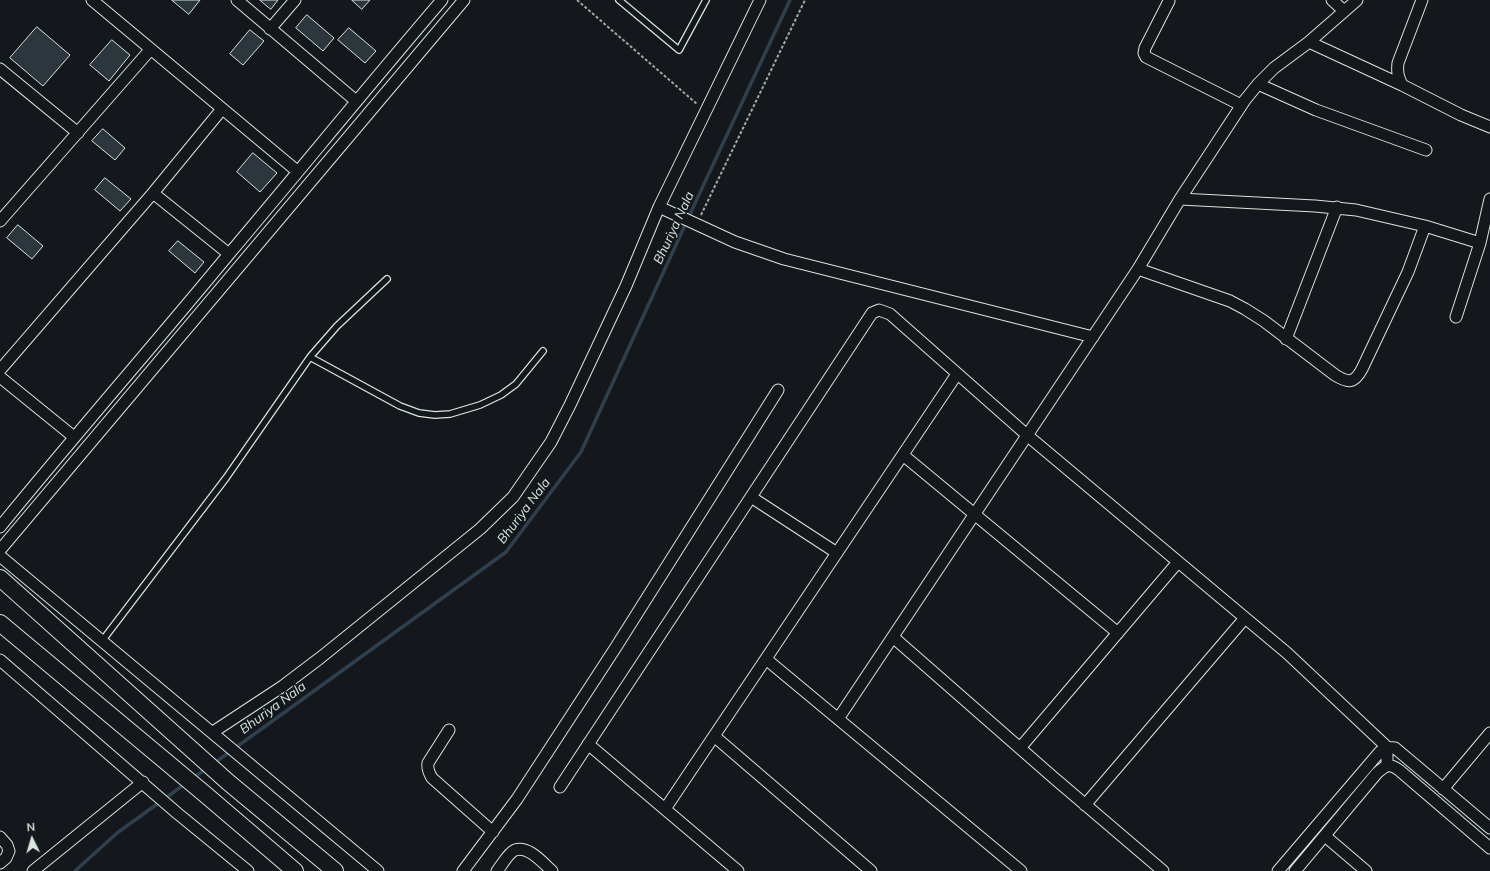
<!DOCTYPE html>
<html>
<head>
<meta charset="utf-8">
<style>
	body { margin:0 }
	#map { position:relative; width:1490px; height:871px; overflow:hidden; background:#14181c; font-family:Mulish,sans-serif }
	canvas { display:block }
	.north { position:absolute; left:12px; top:819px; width:40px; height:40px; -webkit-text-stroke:3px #14181c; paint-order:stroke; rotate:355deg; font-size:11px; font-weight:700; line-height:16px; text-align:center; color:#d8e6dc }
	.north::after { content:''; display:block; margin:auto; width:14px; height:18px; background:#d8e6dc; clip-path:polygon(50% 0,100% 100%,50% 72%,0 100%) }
</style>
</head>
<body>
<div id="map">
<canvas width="1490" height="871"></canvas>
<div class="north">N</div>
</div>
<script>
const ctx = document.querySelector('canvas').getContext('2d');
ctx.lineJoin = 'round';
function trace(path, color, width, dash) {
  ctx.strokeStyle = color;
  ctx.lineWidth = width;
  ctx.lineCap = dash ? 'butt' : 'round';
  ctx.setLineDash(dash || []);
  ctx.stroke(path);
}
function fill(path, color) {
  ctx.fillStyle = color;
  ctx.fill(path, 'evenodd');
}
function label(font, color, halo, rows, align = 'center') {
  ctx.font = font + ' Mulish,sans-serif';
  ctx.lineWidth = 3;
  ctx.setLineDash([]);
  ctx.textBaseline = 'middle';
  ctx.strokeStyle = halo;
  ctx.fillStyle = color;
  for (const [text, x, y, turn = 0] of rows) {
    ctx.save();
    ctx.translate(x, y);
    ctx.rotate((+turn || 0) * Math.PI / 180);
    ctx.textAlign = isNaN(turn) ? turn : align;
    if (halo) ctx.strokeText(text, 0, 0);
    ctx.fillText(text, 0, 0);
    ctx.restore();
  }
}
trace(new Path2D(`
	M 213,764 L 506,552 L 581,452 L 697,199 L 790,0
	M 193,778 L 206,769
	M 75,871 L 117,833 L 185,784`), '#2f3f4d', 3.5);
const building = new Path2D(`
	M 172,0 L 200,0 L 189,14 Z
	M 260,0 L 278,0 L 271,9 Z
	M 352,0 L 370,0 L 362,9 Z
	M 307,15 L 334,38 L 323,51 L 296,28 Z
	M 37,27 L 70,55 L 43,86 L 10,58 Z
	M 349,28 L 376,51 L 365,63 L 338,40 Z
	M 250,30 L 264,41 L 243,65 L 230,54 Z
	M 112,40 L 130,55 L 109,81 L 90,65 Z
	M 103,129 L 125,148 L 115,160 L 92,141 Z
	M 253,153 L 277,173 L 260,192 L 237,172 Z
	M 105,178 L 131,199 L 120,211 L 95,190 Z
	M 18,225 L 43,246 L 32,259 L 7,238 Z
	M 178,241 L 204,262 L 195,273 L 169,251 Z`);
fill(building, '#2c363c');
trace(building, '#d8e6dc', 1);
const lane = new Path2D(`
	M 619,0 L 679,50 L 706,0
	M 310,357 L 400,406 L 419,413 L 435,415 L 450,414 L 480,405 L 501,395 L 516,384 L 543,351
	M 102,641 L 226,478 L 310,357 L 337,326 L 387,279`);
const street = new Path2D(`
	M 92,0 L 297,171
	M 237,0 L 356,101
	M 1332,0 L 1344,11
	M 1422,0 L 1398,63 C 1397,72 1398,77 1402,85 L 1461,115 L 1490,127
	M 1169,1 L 1145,48 L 1144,53 L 1146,57 L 1241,105
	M 270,29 L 295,0
	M 1309,42 L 1402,85
	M 0,69 L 78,133
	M 1258,84 L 1316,110 L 1426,150
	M 153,193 L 229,254
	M 1180,199 L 1315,206 L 1356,210 L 1425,226 L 1480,243
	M 659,207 L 735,242 L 784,259 L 1093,337
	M 0,221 L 150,50
	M 1138,269 L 1230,301 L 1245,309 L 1264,321 L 1335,375 C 1348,383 1354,384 1362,369 L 1408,272 L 1425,226
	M 1456,317 L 1480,243 L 1490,199
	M 1286,339 L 1337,207
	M 0,370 L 153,193 L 222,109
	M 0,377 L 74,437
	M 903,455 L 1118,633
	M 751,497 L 837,553
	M 0,527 C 75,435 153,346 229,254 C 300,170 370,84 442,0
	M 0,550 L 464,0
	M 0,556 L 378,871
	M 893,637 L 1054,778 L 1163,871
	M 766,659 L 1021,871
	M 0,660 L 177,813 L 248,871
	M 838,719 L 1138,269 L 1180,199 L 1245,100 L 1258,84 L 1274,68 L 1309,42 L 1357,0
	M 449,730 L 428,763 C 427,769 429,773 432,778 L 493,832
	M 213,732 L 283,686 L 320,658 L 480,529 L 513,497 L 551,442 L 570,405 L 626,286 L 659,207 L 760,0
	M 714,736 L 871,871
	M 588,744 L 738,871
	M 1020,748 L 1178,562
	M 560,787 L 872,313 L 879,310 L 890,314 L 1028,436 L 1287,653 L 1387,747 L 1387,766
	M 1443,789 L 1490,733
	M 1085,805 L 1245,618
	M 665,809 L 957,374
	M 1325,836 L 1366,871
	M 0,837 L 7,845 L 9,851 L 6,858 L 0,863
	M 33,871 L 143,782
	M 463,871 L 517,799 L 616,647 L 778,390
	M 497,871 C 502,865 508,853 515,850 C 528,845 543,863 552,871
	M 1278,871 L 1378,754 C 1384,747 1387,747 1395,748 L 1490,828
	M 1295,871 L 1377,773 C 1386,765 1389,763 1399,770 L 1490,848`);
const secondary = new Path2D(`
	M 0,578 L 228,782 L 335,871
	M 0,623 L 206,795 L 295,871`);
trace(lane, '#d8e6dc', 8);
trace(street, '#d8e6dc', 13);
trace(secondary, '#d8e6dc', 18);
trace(new Path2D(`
	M 577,0 L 697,104
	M 701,215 L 805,0`), '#9da8a2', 2, [3, 2]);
trace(lane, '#14181c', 5.5);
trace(street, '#14181c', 11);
trace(secondary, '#14181c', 16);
label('italic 13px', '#d8e6dc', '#14181c', [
	["Bhuriya Nala",674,228,-65],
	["Bhuriya Nala",524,511,-53],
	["Bhuriya Nala",273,708,-36]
]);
</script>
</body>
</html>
